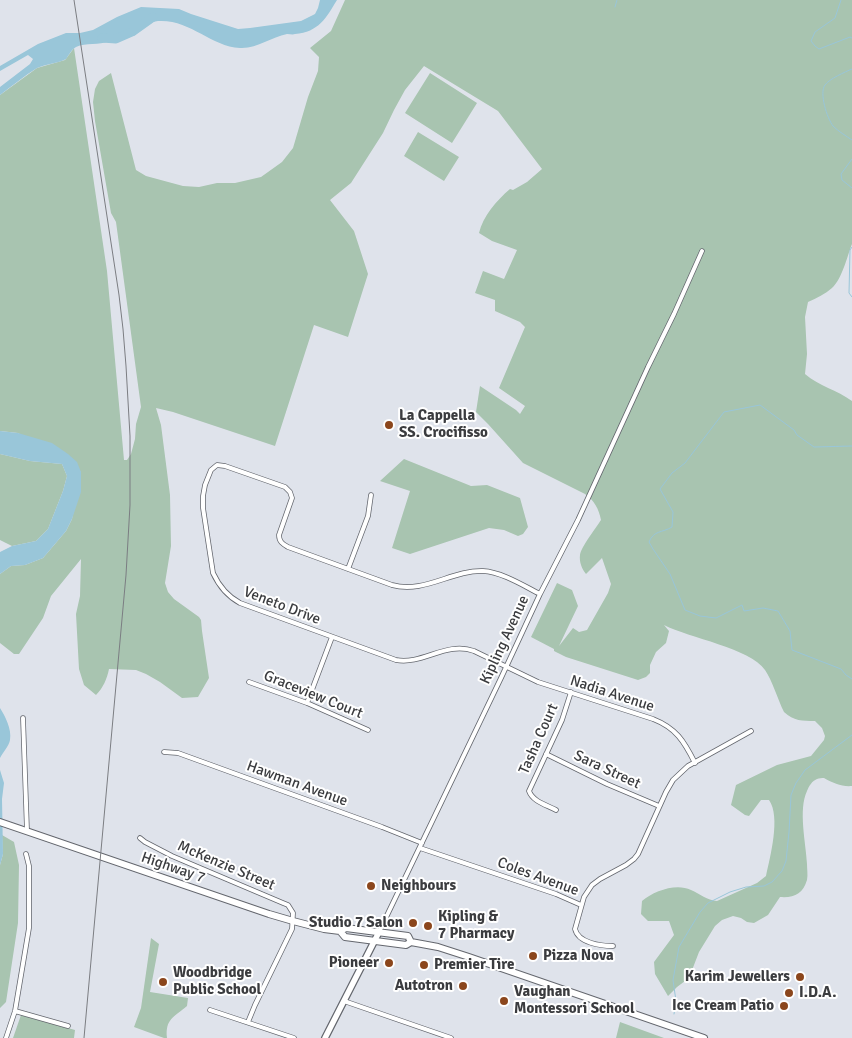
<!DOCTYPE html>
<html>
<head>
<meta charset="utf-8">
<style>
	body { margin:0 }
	canvas { display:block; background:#dfe3eb }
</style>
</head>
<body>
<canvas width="852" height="1038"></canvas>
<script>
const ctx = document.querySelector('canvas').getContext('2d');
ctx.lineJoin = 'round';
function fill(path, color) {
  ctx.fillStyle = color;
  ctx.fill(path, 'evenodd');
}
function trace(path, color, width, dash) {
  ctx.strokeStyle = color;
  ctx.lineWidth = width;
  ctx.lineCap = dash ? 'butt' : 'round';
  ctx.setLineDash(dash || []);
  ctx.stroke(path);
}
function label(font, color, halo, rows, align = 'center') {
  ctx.font = font + ' Signika,sans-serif';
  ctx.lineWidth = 4;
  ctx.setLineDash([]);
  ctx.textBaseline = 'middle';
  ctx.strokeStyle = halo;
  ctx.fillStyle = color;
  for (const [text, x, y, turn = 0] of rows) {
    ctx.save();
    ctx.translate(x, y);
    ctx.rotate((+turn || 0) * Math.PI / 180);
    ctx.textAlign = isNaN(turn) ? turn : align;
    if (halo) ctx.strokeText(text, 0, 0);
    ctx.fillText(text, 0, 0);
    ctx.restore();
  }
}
fill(new Path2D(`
	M 345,0 L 852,0 L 852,244 C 847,257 842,279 832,288 C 825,294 817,298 808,302 L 805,317 L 807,354 L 805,374 C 819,386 837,390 852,401 L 852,786 C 842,787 833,783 824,778 C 822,778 819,778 817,779 C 812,781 809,786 807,791 C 798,810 806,843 807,864 C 807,869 808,875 807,880 C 803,894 794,898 780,897 L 768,915 L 754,923 L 747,922 L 741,918 L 733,916 L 722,920 L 715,926 L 699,952 L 689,978 L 677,987 L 668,996 L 655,974 L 654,962 L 674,935 L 669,921 L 648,921 L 641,914 L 642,901 C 654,891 676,883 691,890 C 700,894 707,900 717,901 L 757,883 L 766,876 C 770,857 781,817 769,800 L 761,800 L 749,816 L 745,815 L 731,805 L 736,785 L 777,765 L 811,756 L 824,740 L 825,736 L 822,728 L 815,721 C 802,721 794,721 784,712 C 778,700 772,680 765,670 C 750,648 689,638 664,625 L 669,631 L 666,643 L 656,652 L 650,665 L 650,673 L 646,677 L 638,680 L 566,657 L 554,651 L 554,649 L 531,637 L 557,583 L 572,590 L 578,606 L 559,646 L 573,628 L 579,632 L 587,630 L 608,593 L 611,584 L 602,558 L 586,574 C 582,569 579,562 580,555 C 581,547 596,528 601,520 C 599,509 594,500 585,494 L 523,463 L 488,424 L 476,412 L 480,386 L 516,410 L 520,414 L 525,406 L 499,388 L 525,327 L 520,322 L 495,311 L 495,300 L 475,293 L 483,271 L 504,279 L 517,250 L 492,241 L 479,233 C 483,216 497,200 510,189 L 513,190 L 527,182 L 542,169 L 498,111 L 424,66 L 405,90 L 394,110 L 383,133 L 351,183 L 330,200 L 354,231 L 368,274 L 348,337 L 314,325 L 275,446 L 173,412 L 156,408 L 161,425 L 170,495 L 171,546 L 165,583 L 168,592 L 174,599 L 199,617 L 201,620 L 202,631 L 209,678 L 198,697 L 182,698 L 160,682 L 146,674 L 136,670 L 109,669 C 107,679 103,688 96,695 L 84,685 L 79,669 L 76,614 L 80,596 L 81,559 L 51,596 L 43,618 L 19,654 L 14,654 L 0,643 L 0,574 L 11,566 L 25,565 L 43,558 L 66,531 L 72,519 L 81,472 L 18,433 L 0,431 L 0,95 L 37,68 L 65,60 L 74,48 L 107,271 L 124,460 L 127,460 L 131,454 L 135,439 L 136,424 L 141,407 L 116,222 L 111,213 L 95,121 L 93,102 L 95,89 L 99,81 L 111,73 L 136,170 L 146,176 L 183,186 L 199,187 L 217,183 L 235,183 L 261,177 L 282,162 L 293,148 L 308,97 L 318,71 L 319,57 L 310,48 L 331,31 Z
	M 430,73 L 477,103 L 452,143 L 405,113 Z
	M 418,132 L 459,157 L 444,181 L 404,156 Z
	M 0,454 L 30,461 L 62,464 L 67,476 L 63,491 L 48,529 L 36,541 L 12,546 L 0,540 Z
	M 404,459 L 471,486 L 487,485 L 520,498 L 528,527 L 523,534 L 518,536 L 504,530 L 489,528 L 410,554 L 392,548 L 410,491 L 380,481 Z
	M 2,835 L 14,842 L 19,865 L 18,923 L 6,1002 L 0,1008 L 0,865 L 3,854 Z
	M 151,938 L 159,944 L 150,992 L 188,998 L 187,1006 C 174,1017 165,1019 167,1038 L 164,1038 L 134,1027 L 141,1008 Z
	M 21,1015 L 75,1030 L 74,1038 L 13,1038 Z
	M 620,1022 L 664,1038 L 616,1038 Z`), '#a8c4b0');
fill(new Path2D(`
	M 320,0 L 337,0 C 326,18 319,32 295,34 C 293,35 290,34 287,34 C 271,37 257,49 240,48 C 210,46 190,19 158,21 C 140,23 125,34 109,41 C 99,46 86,42 76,47 C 71,50 69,55 66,59 C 60,63 45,64 37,68 C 24,76 12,86 0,95 L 0,87 L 30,64 L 33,59 L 28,55 L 0,71 L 0,66 L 38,44 L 66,33 L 80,33 L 93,30 L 117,17 L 141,7 L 179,9 L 191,14 L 238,29 L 250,28 L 301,21 L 315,14 L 318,8 Z
	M 0,431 L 18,433 L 52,443 L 68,454 L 77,462 L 81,472 L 81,492 L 72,519 L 66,531 L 43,558 L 25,565 L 11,566 L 0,574 L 0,552 L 12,546 L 36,541 L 48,529 L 63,491 L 67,476 L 62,464 L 30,461 L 0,454 Z
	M 0,708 C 5,716 12,729 10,740 C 9,746 3,752 0,758 Z
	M 0,770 L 4,783 L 2,799 L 3,854 L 0,865 Z`), '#99c6d9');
trace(new Path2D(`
	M 841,0 L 835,18 L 815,32 L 811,41 L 815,46 L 819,49 L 850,37 L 852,38
	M 615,7 L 617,0
	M 852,69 C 845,72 829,79 825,85 C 819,93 827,118 833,126 C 838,131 846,136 852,140
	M 852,159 L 841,174 L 842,180 L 852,188
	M 852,247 L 850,250 L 849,293 L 852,297
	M 852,446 L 814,447 L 797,435 L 794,430 L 760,405 L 724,412 L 685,463 L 672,473 L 660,489 L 673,512 L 672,527 C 662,533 654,530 649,542 L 653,549 L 670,574 L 685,610 L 700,616 L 716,618 L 742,605 L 744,611 L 763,608 L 778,611 L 790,631 L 792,650 L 841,669 L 846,675 L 852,679
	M 674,1014 L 676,1001 L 673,980 L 679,947 L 700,912 L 708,903 L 730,892 L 746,887 L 764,886 L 772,882 L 782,871 L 786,861 L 789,832 L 791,795 L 796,783 L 805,770 L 852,735`), '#99c6d9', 1);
trace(new Path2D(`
	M 102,38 L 116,39 L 132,32 L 153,17`), '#99c6d9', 9);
const street = new Path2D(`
	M 348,569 L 368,516 L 371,495
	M 540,594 C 524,586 502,572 483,571 C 452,570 424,594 392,585 L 288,547 C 283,544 279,542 279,535 L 292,498 L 290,492 L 285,487 L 225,466 L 217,465 L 211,470 L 205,485 L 203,496 L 203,508 L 213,573 C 219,586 227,596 240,603 L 396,660 C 423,665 446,641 474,651 L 538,682 L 653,719 C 676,728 684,741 695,763
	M 249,682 L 307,703 L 368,730
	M 307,703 L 332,637
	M 23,718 L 27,831
	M 164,752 L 178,753 L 382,827 L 422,843
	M 546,754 L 607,784 L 659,806
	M 556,810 C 547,805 533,802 529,791 L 562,720 L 571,692
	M 140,838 L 145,842 L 172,856 L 283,903 L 288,905 L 293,913 L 292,929 L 255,1005 L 248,1022
	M 420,848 L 556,894 L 581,905
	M 379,932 L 501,678 L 540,594 L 578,520 L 648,367 L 674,314 L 702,251
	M 613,946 C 601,946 578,943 575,929 L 584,897 L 592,885 L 600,879 L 626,865 L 634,859 L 638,854 L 666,792 L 673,780 L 688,766 L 751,731
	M 344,1001 L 451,1038
	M 210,1010 L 294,1038
	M 15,1011 L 68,1026
	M 6,1038 L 15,1011 L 29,928 L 29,866 L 26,854`);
const secondary = new Path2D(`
	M 325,1038 L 379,932`);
const primary = new Path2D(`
	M 0,822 L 269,914 L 293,921 L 324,929 L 340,931 L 345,937 L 406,945 L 411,942
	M 340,931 L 346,928 L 408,936 L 411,942 L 438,947 L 469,957 L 704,1038`);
trace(street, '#64676e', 5.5);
trace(secondary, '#64676e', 8);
trace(primary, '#64676e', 8);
trace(street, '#fff', 4);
trace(secondary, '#fff', 5.5);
trace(primary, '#fff', 6);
trace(new Path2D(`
	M 74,0 L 119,295 L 123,329 L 126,366 L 130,436 L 130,505 L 126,575 L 84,1038`), '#7b7d82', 1);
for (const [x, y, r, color] of [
	[389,425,5,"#8b461c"],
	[371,886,5,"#8b461c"],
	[413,923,5,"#8b461c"],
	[428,926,5,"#8b461c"],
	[533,956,5,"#8b461c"],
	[389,963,5,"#8b461c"],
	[424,965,5,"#8b461c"],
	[800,977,5,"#8b461c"],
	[163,982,5,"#8b461c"],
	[463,986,5,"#8b461c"],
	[789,993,5,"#8b461c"],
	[504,1001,5,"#8b461c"],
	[784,1006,5,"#8b461c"]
]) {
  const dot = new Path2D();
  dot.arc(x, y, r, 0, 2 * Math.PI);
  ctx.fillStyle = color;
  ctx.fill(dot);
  trace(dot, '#fff', 2);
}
label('bold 15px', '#3b3c3f', '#fff', [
	["La Cappella",399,416],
	["SS. Crocifisso",399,433],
	["Neighbours",381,886],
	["Kipling &",438,917],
	["7 Pharmacy",438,934],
	["Studio 7 Salon",403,923,"right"],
	["Pizza Nova",543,956],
	["Pioneer",379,963,"right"],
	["Premier Tire",434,965],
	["Woodbridge",173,973],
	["Public School",173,990],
	["Karim Jewellers",790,977,"right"],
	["Autotron",453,986,"right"],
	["Vaughan",514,992],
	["Montessori School",514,1009],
	["I.D.A.",799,993],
	["Ice Cream Patio",774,1006,"right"]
], 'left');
label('15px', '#3b3c3f', '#fff', [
	["Veneto Drive",282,606,21],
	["Kipling Avenue",505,640,-65],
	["Nadia Avenue",612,694,18],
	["Graceview Court",313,695,22],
	["Tasha Court",539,739,-66],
	["Sara Street",607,770,25],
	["Hawman Avenue",297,784,20],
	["McKenzie Street",226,866,23],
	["Highway 7",173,868,19],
	["Coles Avenue",538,877,20]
]);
</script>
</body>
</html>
